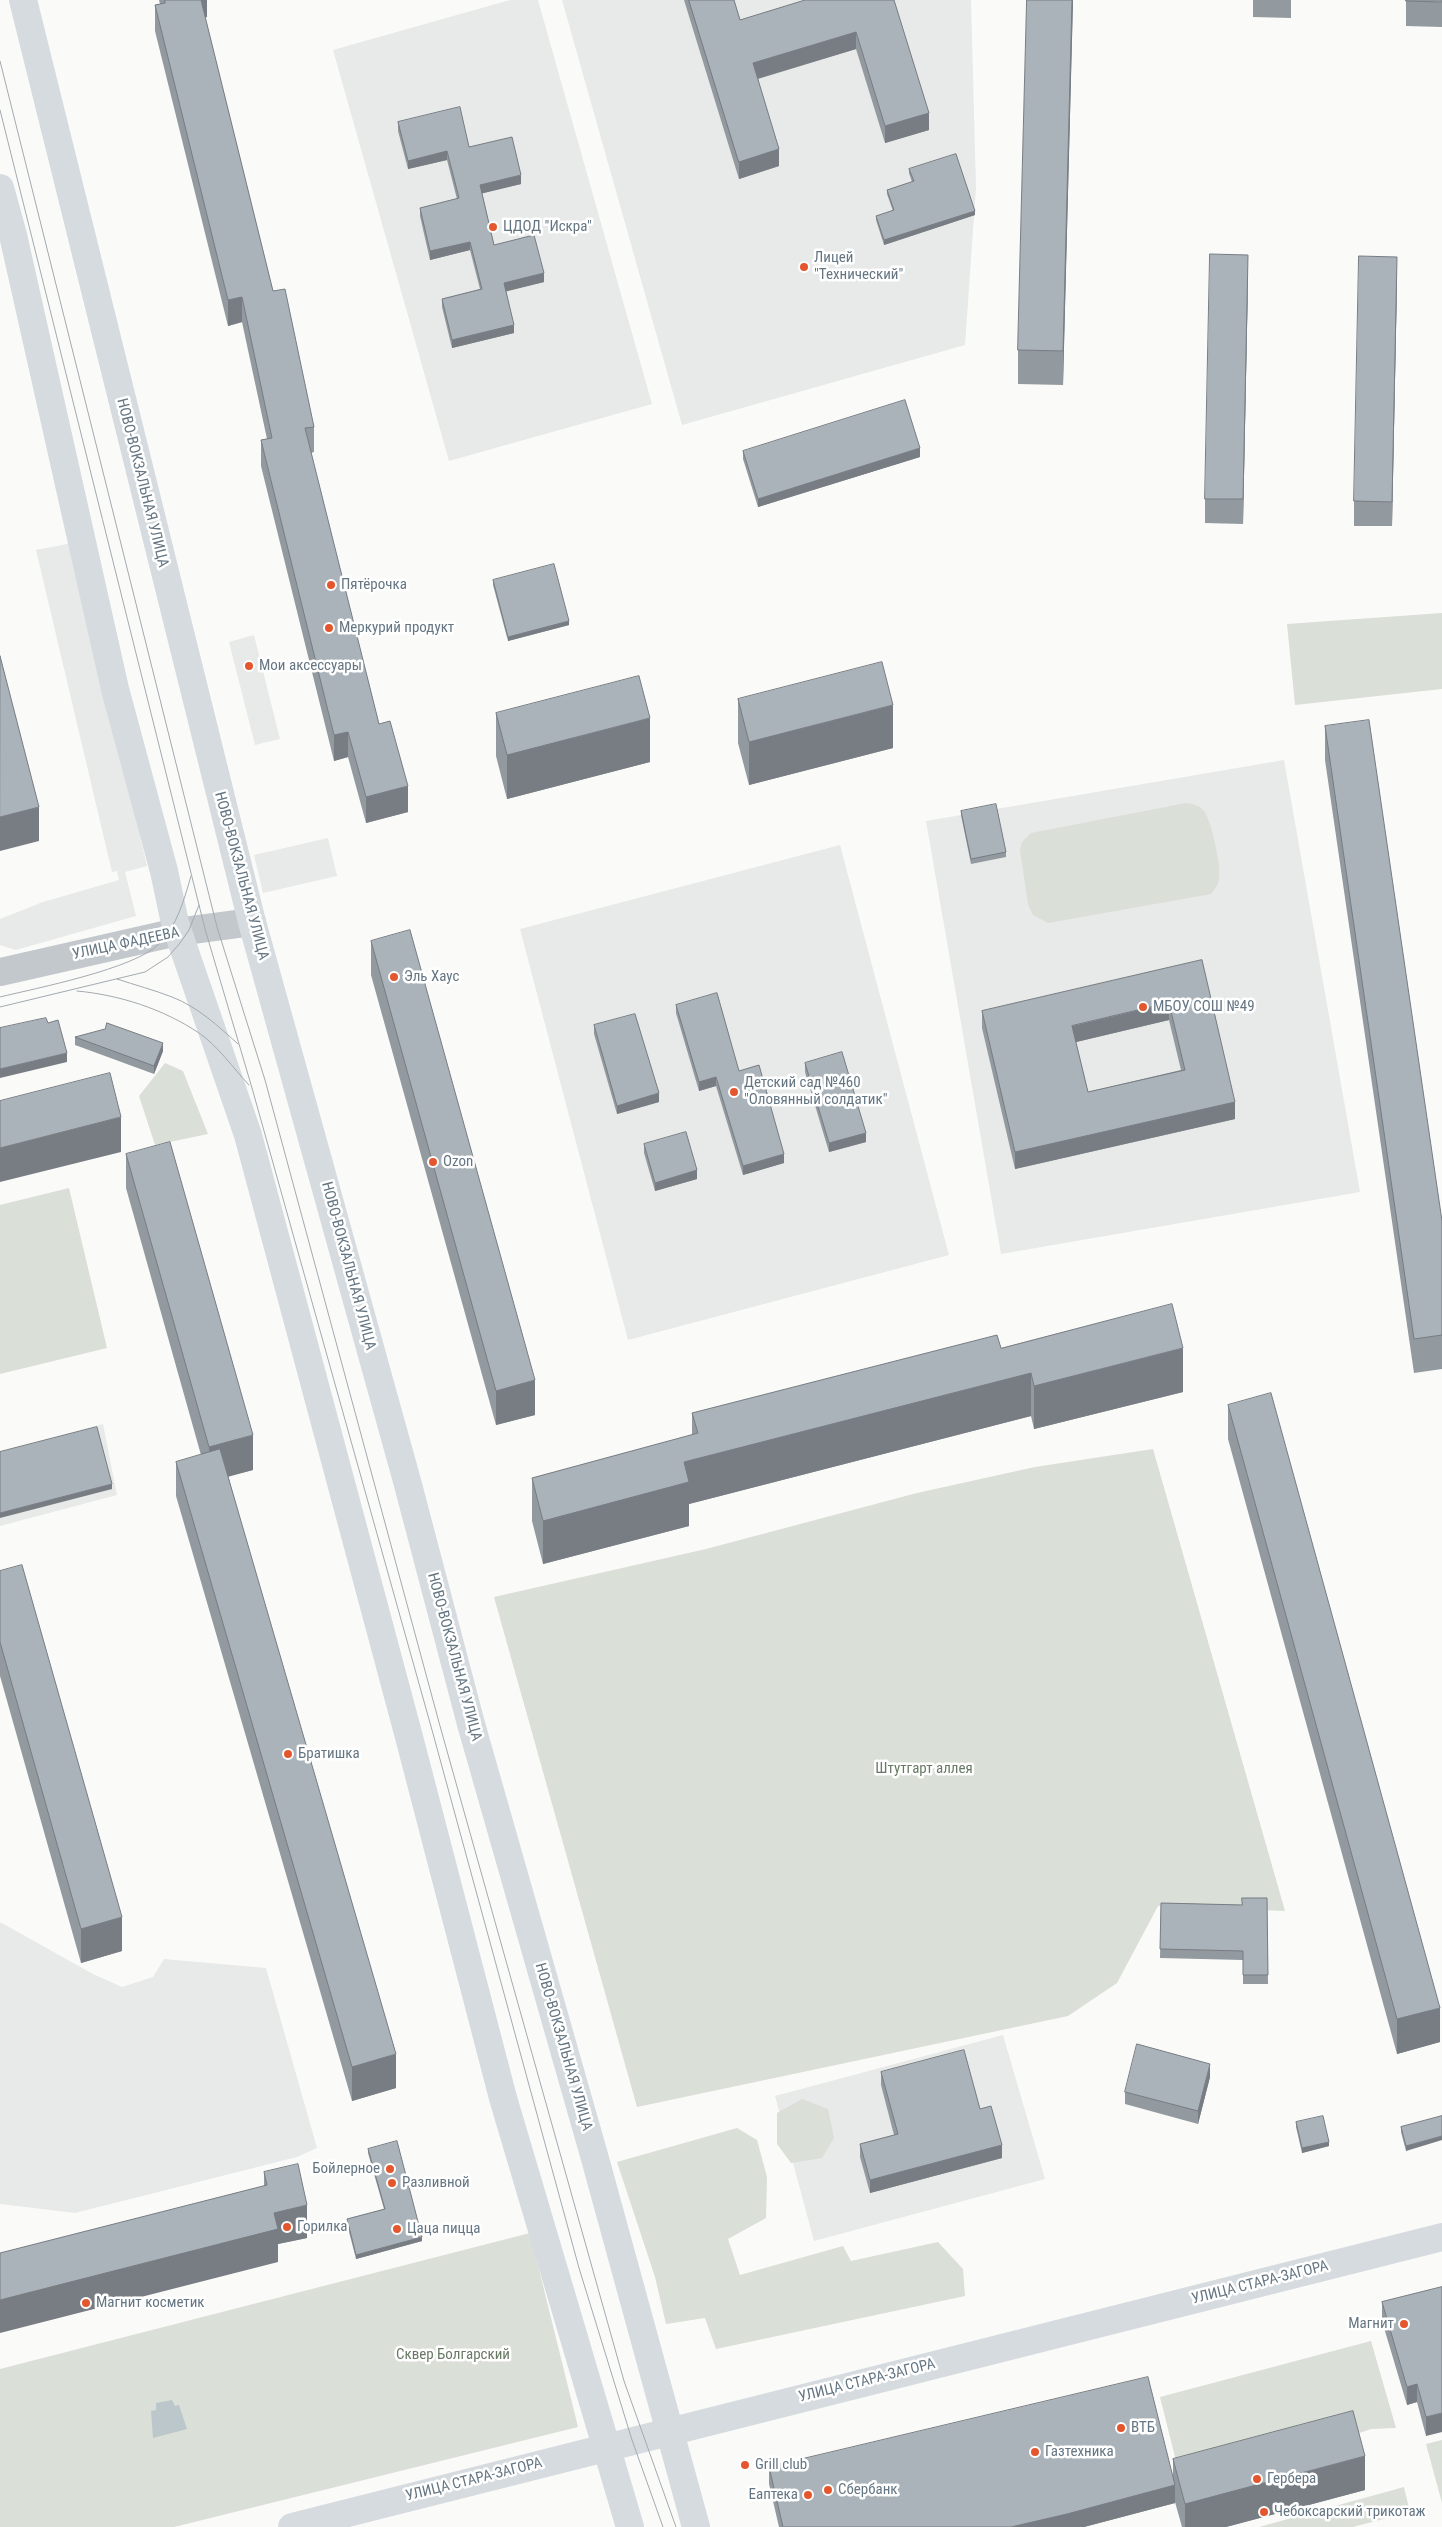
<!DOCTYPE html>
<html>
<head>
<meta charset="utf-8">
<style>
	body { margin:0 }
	canvas { display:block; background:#fafaf8 }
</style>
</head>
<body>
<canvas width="1442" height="2527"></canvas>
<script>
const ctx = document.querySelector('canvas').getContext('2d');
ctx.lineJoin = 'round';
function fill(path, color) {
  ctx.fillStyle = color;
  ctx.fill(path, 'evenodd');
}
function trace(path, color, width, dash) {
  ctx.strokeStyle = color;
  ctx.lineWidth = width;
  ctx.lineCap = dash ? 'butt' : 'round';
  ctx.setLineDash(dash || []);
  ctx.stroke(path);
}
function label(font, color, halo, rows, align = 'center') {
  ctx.font = font + ' "Roboto Condensed",sans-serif';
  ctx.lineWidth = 5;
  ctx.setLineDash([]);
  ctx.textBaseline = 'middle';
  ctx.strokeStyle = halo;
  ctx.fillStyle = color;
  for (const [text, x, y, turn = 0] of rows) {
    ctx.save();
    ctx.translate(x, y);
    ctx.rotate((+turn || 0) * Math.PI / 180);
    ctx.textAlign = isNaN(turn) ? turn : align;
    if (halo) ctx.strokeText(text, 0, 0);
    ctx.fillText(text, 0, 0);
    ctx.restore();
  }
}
fill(new Path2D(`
	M 510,0 L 538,0 L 652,404 L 449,461 L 333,50 Z
	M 562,0 L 971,0 L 976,188 L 965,345 L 682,425 Z
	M 72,543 L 147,866 L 125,872 L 136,916 L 16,950 L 0,945 L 0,919 L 43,902 L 119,880 L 117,871 L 112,872 L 36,550 Z
	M 254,635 L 280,739 L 255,745 L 229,642 Z
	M 1284,760 L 1360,1192 L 1001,1254 L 926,821 Z
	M 328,838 L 337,876 L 263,893 L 254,855 Z
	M 840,845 L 949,1255 L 628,1340 L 520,929 Z
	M 103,1424 L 117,1495 L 0,1526 L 0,1451 Z
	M 0,1922 L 93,1974 L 122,1987 L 153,1977 L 164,1959 L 266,1968 L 317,2148 L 297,2157 L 75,2213 L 0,2204 Z
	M 1003,2035 L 1045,2179 L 814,2241 L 775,2096 Z`), '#e8e9e9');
fill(new Path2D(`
	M 1442,613 L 1442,689 L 1295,705 L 1287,624 Z
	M 1186,803 C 1193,804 1199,805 1204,811 C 1211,820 1221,865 1219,877 C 1219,884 1215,889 1211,894 L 1048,923 L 1033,915 L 1028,904 L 1020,850 L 1022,842 L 1031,833 Z
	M 165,1063 L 183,1071 L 208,1134 L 155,1145 L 139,1096 Z
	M 69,1188 L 107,1348 L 0,1374 L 0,1205 Z
	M 1153,1449 L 1285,1911 L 1158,1906 L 1117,1983 L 1068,2016 L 637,2107 L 494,1597 L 706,1549 L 917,1493 L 1035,1467 Z
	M 802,2099 L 828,2109 L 834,2138 L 822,2158 L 791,2163 L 777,2144 L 777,2113 Z
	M 737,2128 L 757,2140 L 767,2177 L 766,2218 L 728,2239 L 740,2275 L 843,2246 L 851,2261 L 938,2242 L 963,2269 L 965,2296 L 716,2349 L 705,2318 L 666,2324 L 655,2277 L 617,2162 Z
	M 530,2233 L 578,2427 L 174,2527 L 0,2527 L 0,2369 Z
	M 1371,2341 L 1396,2428 L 1371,2429 L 1327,2444 L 1181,2481 L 1160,2397 Z
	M 1442,2440 L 1442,2503 L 1426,2444 Z
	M 1404,2487 L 1410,2512 L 1353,2527 L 1259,2527 Z`), '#dadfd7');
fill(new Path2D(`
	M 172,2400 L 175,2406 L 179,2405 L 187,2429 L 153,2438 L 151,2411 L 156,2410 L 156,2403 Z`), '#bbc7cb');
trace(new Path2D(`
	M 0,972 L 177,932 L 252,922`), '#c3c8cc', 28);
trace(new Path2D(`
	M 23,0 L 252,922 L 407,1481 L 471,1724 L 594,2155 L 696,2527
	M 0,188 L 13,235 L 115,689 L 164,871 L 175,923 L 248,1135 L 409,1737 L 503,2098 L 630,2527
	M 292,2527 L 1442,2237`), '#d6dbdf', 28);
trace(new Path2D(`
	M 0,61 L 217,927 L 265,1080 L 440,1726 L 624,2381 L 676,2527
	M 0,110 L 205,929 L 252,1088 L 432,1730 L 579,2268 L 632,2440 L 663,2527
	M 117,979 C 135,985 154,990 172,997 C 198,1007 218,1026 238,1044
	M 77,991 C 120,995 163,1009 199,1033 C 218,1046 233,1068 249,1085
	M 0,997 C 37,988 134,969 159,944 C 177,926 184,900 191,876
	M 0,1007 L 145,972 L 168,957 L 180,943 L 189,930 L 199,905`), '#a2aab0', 1);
fill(new Path2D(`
	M 159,0 L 207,0 L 207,17 L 205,17 L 273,291 L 314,427 L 314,452 L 311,453 L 379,724 L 408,812 L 366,823 L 348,757 L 334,761 L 261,466 L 261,440 L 267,439 L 242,322 L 228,326 L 155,31 L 155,5 L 160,4 Z
	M 684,0 L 734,0 L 740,20 L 894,0 L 929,130 L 885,143 L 856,49 L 758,79 L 779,166 L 739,179 Z
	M 1027,0 L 1073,0 L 1063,385 L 1018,384 L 1018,350 Z
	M 1253,0 L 1291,0 L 1291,18 L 1253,17 Z
	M 1406,0 L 1442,0 L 1442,27 L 1406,26 Z
	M 398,122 L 469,147 L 521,184 L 482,193 L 494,245 L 544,282 L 506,291 L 514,333 L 452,348 L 442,307 L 442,299 L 480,289 L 470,250 L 430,260 L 420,216 L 420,208 L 457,199 L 447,160 L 408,169 L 398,131 Z
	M 909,169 L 975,215 L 884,245 L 876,220 L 876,216 L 893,211 L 887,194 L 887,190 L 912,182 L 909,173 Z
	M 1248,279 L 1243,524 L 1205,523 L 1205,499 Z
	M 1397,281 L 1392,526 L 1354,526 L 1354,501 Z
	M 743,451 L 920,457 L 758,507 L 743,459 Z
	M 493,580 L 569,625 L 508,641 L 493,585 Z
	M 738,699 L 893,748 L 749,785 L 738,743 Z
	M 496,713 L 650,762 L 507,799 L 496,756 Z
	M 1325,726 L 1442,1221 L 1442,1369 L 1414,1373 L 1325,760 Z
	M 961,811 L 1006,852 L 1006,857 L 971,864 L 961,815 Z
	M 371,941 L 535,1415 L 496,1425 L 371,975 Z
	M 1202,960 L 1235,1119 L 1015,1169 L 982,1028 L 982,1011 ZM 1169,1020 L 1181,1070 L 1088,1092 L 1076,1042 Z
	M 676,1005 L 739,1071 L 784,1163 L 743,1175 L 716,1086 L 699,1091 L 676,1013 Z
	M 594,1025 L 659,1102 L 617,1114 L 594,1034 Z
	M 75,1037 L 163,1051 L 154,1074 L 75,1045 Z
	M 805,1063 L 866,1142 L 829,1152 L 805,1072 Z
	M 644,1144 L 697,1179 L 655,1191 L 644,1153 Z
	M 126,1154 L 253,1470 L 228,1476 L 396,2088 L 352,2101 L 176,1496 L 176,1462 L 201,1455 L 126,1188 Z
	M 1001,1348 L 1183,1392 L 1034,1429 L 1031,1416 L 689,1504 L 689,1526 L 543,1564 L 532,1521 L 532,1478 L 692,1435 L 692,1413 Z
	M 1228,1405 L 1440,2042 L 1397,2054 L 1228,1439 Z
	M 0,1571 L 122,1951 L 81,1963 L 0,1676 Z
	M 1267,1898 L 1268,1984 L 1243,1984 L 1243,1960 L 1160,1958 L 1161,1903 L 1242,1905 Z
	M 881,2072 L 980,2109 L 1002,2158 L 870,2193 L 860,2157 L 860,2144 L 894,2135 L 881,2085 Z
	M 1210,2077 L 1198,2124 L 1125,2104 L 1125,2092 Z
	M 1442,2116 L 1406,2151 L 1401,2132 L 1401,2127 Z
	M 1296,2122 L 1329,2146 L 1302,2153 L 1296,2127 Z
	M 368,2149 L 422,2241 L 356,2259 L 347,2224 L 347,2219 L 384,2209 L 368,2153 Z
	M 264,2172 L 307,2238 L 278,2244 L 278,2262 L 264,2186 Z
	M 1442,2287 L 1426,2436 L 1417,2402 L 1407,2405 L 1382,2321 L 1382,2302 Z
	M 1173,2459 L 1365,2490 L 1226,2527 L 1182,2527 L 1175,2502 L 1175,2503 L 1084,2527 L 779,2527 L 769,2484 L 769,2467 L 1173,2476 Z`), '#929a9f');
fill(new Path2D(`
	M 199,0 L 207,0 L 207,17 L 199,19 Z
	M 1072,0 L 1073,0 L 1063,385 L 1063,351 Z
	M 856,32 L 856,49 L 753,80 L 753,63 Z
	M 929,113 L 929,130 L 885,143 L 885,126 Z
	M 779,149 L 779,166 L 739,179 L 739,162 Z
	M 447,151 L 447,160 L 408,169 L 408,161 Z
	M 521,175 L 521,184 L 480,194 L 480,185 Z
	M 975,211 L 975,215 L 884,245 L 884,240 Z
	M 470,242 L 470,250 L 430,260 L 430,251 Z
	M 1248,255 L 1248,279 L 1243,524 L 1243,499 Z
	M 1397,257 L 1397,281 L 1392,526 L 1392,502 Z
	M 544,273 L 544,282 L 504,292 L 504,283 Z
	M 242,297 L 242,322 L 228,326 L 228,300 Z
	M 514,325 L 514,333 L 452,348 L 452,340 Z
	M 920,448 L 920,457 L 758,507 L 758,499 Z
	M 569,621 L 569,625 L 508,641 L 508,637 Z
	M 893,705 L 893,748 L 749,785 L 749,742 Z
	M 650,718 L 650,762 L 507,799 L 507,755 Z
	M 348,732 L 348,757 L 334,761 L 334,735 Z
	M 408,786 L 408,812 L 366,823 L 366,797 Z
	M 39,807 L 39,841 L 0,851 L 0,817 Z
	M 1169,1003 L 1169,1020 L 1072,1043 L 1072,1026 Z
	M 163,1043 L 163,1051 L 154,1074 L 154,1066 Z
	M 67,1053 L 67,1062 L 0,1078 L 0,1069 Z
	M 716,1077 L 716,1086 L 699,1091 L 699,1082 Z
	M 659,1093 L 659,1102 L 617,1114 L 617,1106 Z
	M 1235,1102 L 1235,1119 L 1015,1169 L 1015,1152 Z
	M 121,1117 L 121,1152 L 0,1182 L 0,1148 Z
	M 866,1133 L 866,1142 L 829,1152 L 829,1143 Z
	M 784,1154 L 784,1163 L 743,1175 L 743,1166 Z
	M 697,1170 L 697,1179 L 655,1191 L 655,1183 Z
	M 1183,1348 L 1183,1392 L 1034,1429 L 1034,1386 Z
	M 1031,1373 L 1031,1416 L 689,1504 L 689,1526 L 543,1564 L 543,1521 L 684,1462 Z
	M 535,1380 L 535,1415 L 496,1425 L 496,1391 Z
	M 253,1435 L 253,1470 L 209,1482 L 209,1447 Z
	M 112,1484 L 112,1489 L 0,1518 L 0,1513 Z
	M 122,1917 L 122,1951 L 81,1963 L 81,1929 Z
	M 1440,2008 L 1440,2042 L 1397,2054 L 1397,2019 Z
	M 396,2054 L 396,2088 L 352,2101 L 352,2067 Z
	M 1210,2064 L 1210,2077 L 1198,2124 L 1198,2111 Z
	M 1442,2136 L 1442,2140 L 1406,2151 L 1406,2146 Z
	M 1329,2142 L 1329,2146 L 1302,2153 L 1302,2148 Z
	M 1002,2145 L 1002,2158 L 870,2193 L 870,2180 Z
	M 307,2205 L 307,2238 L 278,2244 L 278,2262 L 0,2333 L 0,2300 L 274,2213 Z
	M 422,2237 L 422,2241 L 356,2259 L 356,2255 Z
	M 1417,2384 L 1417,2402 L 1407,2405 L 1407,2387 Z
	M 1442,2413 L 1442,2432 L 1426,2436 L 1426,2417 Z
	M 1365,2456 L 1365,2490 L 1226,2527 L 1185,2527 L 1185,2504 Z
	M 1175,2485 L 1175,2503 L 1084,2527 L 1011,2527 Z`), '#777d82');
const building = new Path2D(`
	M 165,0 L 201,0 L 273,291 L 285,289 L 314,427 L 305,428 L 379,724 L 390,721 L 408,786 L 366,797 L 348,732 L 334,735 L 261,440 L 272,438 L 242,297 L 228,300 L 155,5 L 165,3 Z
	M 689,0 L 734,0 L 740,20 L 805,0 L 894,0 L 929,113 L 885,126 L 856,32 L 753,63 L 779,149 L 739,162 Z
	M 1027,0 L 1072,0 L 1063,351 L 1018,350 Z
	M 1406,0 L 1442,0 L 1442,2 L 1406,1 Z
	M 460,107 L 469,147 L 512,137 L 521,175 L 480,185 L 494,245 L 534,235 L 544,273 L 504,283 L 514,325 L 452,340 L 442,299 L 482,289 L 470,242 L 430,251 L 420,208 L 459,198 L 447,151 L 408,161 L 398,122 Z
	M 956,154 L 975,211 L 884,240 L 876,216 L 894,210 L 887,190 L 914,181 L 909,169 Z
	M 1210,254 L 1248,255 L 1243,499 L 1205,499 Z
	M 1359,256 L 1397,257 L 1392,502 L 1354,501 Z
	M 905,400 L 920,448 L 758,499 L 743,451 Z
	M 554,564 L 569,621 L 508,637 L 493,580 Z
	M 0,656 L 39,807 L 0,817 Z
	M 882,662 L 893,705 L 749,742 L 738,699 Z
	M 639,676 L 650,718 L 507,755 L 496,713 Z
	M 1369,720 L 1442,1221 L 1442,1335 L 1414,1339 L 1325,726 Z
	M 996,804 L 1006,852 L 971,859 L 961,811 Z
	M 410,930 L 535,1380 L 496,1391 L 371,941 Z
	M 1202,960 L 1235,1102 L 1015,1152 L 982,1011 ZM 1169,1003 L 1185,1070 L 1088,1092 L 1072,1026 Z
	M 717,993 L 739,1071 L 759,1065 L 784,1154 L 743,1166 L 716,1077 L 699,1082 L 676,1005 Z
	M 635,1014 L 659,1093 L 617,1106 L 594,1025 Z
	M 46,1018 L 48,1023 L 58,1020 L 67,1053 L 0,1069 L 0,1028 Z
	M 107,1023 L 163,1043 L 154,1066 L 75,1037 L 105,1029 Z
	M 842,1052 L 866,1133 L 829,1143 L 805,1063 Z
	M 110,1073 L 121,1117 L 0,1148 L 0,1101 Z
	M 686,1132 L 697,1170 L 655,1183 L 644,1144 Z
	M 170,1142 L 253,1435 L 209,1447 L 126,1154 Z
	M 1172,1304 L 1183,1348 L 1034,1386 L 1031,1373 L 684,1462 L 689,1482 L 543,1521 L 532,1478 L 698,1433 L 692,1413 L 997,1335 L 1001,1348 Z
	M 1271,1393 L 1440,2008 L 1397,2019 L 1228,1405 Z
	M 97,1427 L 112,1484 L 0,1513 L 0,1452 Z
	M 220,1449 L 396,2054 L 352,2067 L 176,1462 Z
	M 22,1565 L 122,1917 L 81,1929 L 0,1642 L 0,1571 Z
	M 1242,1898 L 1267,1898 L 1268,1975 L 1243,1975 L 1243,1951 L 1160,1949 L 1161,1903 L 1242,1905 Z
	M 1137,2044 L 1210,2064 L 1198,2111 L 1125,2092 Z
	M 964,2050 L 980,2109 L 991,2106 L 1002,2145 L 870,2180 L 860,2144 L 898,2134 L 881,2072 Z
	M 1323,2116 L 1329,2142 L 1302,2148 L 1296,2122 Z
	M 1442,2116 L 1442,2136 L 1406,2146 L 1401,2127 Z
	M 397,2141 L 422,2237 L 356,2255 L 347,2219 L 385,2209 L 368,2149 Z
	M 298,2164 L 307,2205 L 274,2213 L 278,2229 L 0,2300 L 0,2253 L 267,2185 L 264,2172 Z
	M 1442,2287 L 1442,2413 L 1426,2417 L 1417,2384 L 1407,2387 L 1382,2302 Z
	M 1148,2377 L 1175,2485 L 1067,2514 L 1011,2527 L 783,2527 L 769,2467 Z
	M 1353,2411 L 1365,2456 L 1185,2504 L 1173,2459 Z`);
fill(building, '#aab3b9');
trace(building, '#777d82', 1);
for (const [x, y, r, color] of [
	[493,227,5,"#e4572e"],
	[804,267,5,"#e4572e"],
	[331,585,5,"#e4572e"],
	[329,628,5,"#e4572e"],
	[249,666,5,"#e4572e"],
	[394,977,5,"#e4572e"],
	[1143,1007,5,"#e4572e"],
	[734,1092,5,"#e4572e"],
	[433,1162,5,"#e4572e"],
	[288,1754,5,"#e4572e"],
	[390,2169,5,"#e4572e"],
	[392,2183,5,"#e4572e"],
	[287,2227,5,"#e4572e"],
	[397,2229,5,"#e4572e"],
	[86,2303,5,"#e4572e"],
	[1404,2324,5,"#e4572e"],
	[1121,2428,5,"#e4572e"],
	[1035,2452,5,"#e4572e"],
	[745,2465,5,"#e4572e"],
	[1257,2479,5,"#e4572e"],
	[828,2490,5,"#e4572e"],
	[808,2495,5,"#e4572e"],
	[1264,2512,5,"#e4572e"]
]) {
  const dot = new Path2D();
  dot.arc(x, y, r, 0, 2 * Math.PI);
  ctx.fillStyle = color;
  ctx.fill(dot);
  trace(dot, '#fff', 2);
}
label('15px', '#657683', '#fff', [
	["ЦДОД \"Искра\"",503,227],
	["Лицей",814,258],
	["\"Технический\"",814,275],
	["Пятёрочка",341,585],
	["Меркурий продукт",339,628],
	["Мои аксессуары",259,666],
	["Эль Хаус",404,977],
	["МБОУ СОШ №49",1153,1007],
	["Детский сад №460",744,1083],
	["\"Оловянный солдатик\"",744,1100],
	["Ozon",443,1162],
	["Братишка",298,1754],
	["Бойлерное",380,2169,"right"],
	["Разливной",402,2183],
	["Горилка",297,2227],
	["Цаца пицца",407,2229],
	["Магнит косметик",96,2303],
	["Магнит",1394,2324,"right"],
	["ВТБ",1131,2428],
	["Газтехника",1045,2452],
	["Grill club",755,2465],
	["Гербера",1267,2479],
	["Сбербанк",838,2490],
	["Еаптека",798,2495,"right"],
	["Чебоксарский трикотаж",1274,2512]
], 'left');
label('15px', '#657683', '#fff', [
	["НОВО-ВОКЗАЛЬНАЯ УЛИЦА",142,483,76],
	["НОВО-ВОКЗАЛЬНАЯ УЛИЦА",241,876,75],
	["УЛИЦА ФАДЕЕВА",126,944,-12],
	["НОВО-ВОКЗАЛЬНАЯ УЛИЦА",348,1266,75],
	["НОВО-ВОКЗАЛЬНАЯ УЛИЦА",454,1657,75],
	["НОВО-ВОКЗАЛЬНАЯ УЛИЦА",563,2047,74],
	["УЛИЦА СТАРА-ЗАГОРА",1260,2283,-14],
	["УЛИЦА СТАРА-ЗАГОРА",867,2381,-14],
	["УЛИЦА СТАРА-ЗАГОРА",474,2480,-14]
]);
label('15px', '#687a64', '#fff', [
	["Штутгарт аллея",924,1769],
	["Сквер Болгарский",453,2355]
]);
</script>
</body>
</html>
